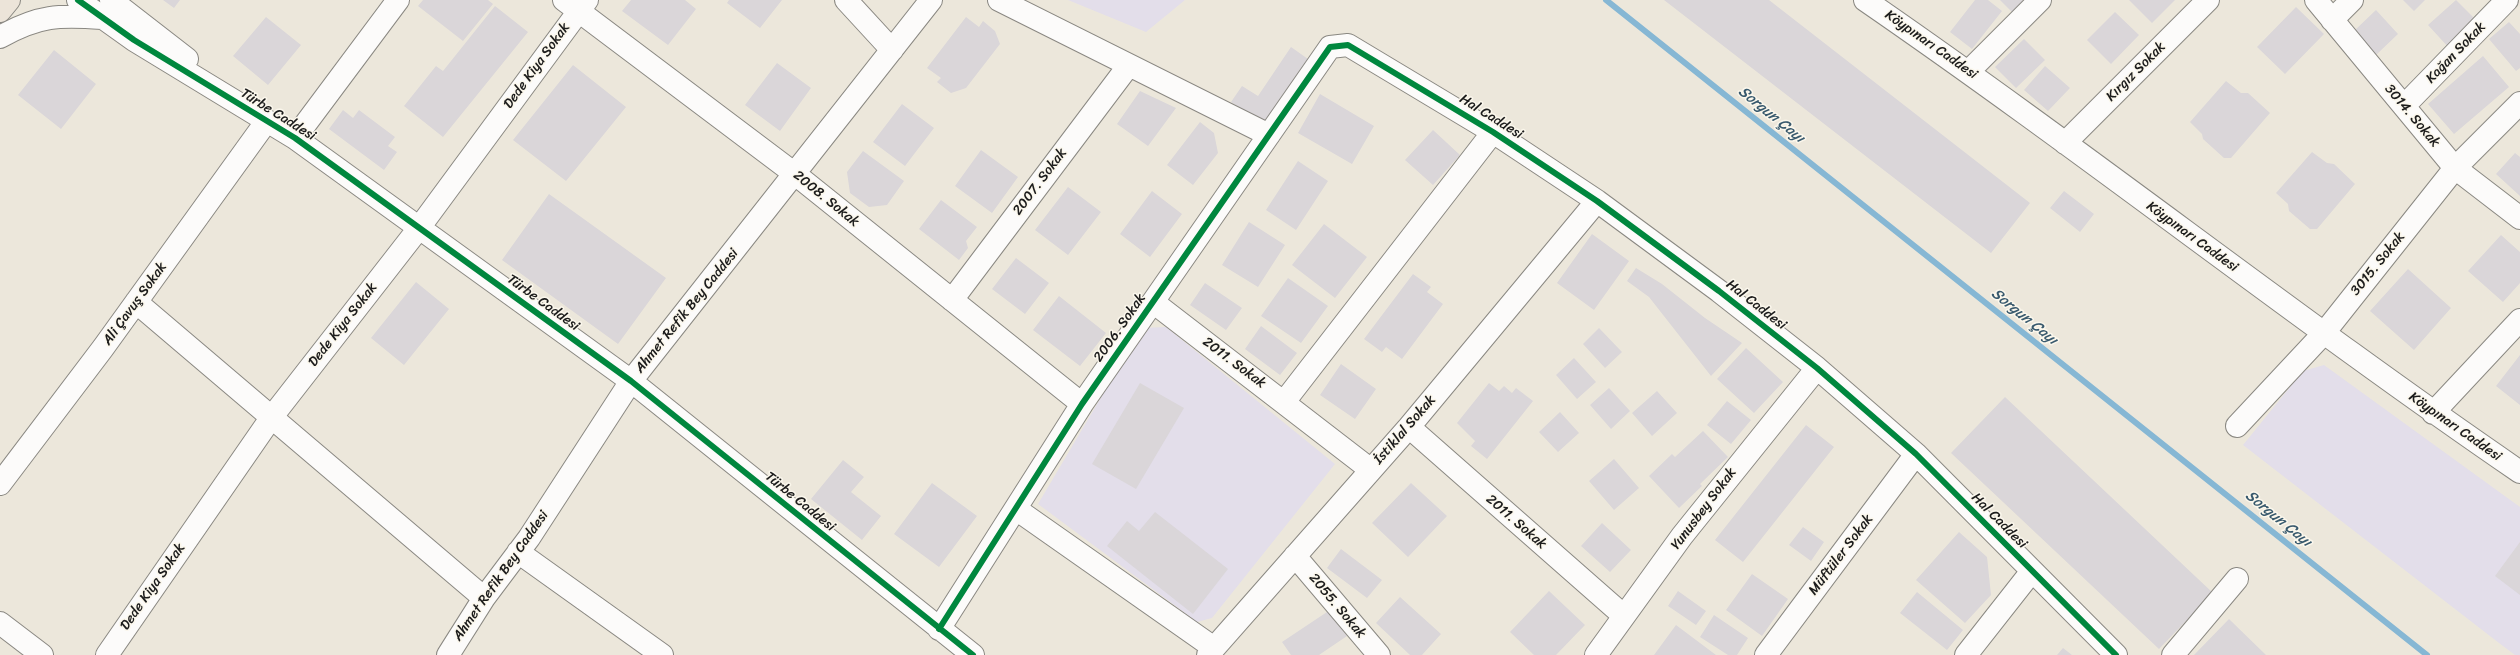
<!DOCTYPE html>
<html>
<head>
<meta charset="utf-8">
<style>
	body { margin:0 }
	canvas { display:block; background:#ece7db }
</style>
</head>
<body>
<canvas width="2520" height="655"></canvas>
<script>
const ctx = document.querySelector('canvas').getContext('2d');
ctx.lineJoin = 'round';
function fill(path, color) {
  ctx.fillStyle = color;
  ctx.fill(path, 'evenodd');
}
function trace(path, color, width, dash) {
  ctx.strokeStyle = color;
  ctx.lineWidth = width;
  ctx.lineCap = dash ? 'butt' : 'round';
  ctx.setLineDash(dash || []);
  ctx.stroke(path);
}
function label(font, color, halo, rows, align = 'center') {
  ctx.font = font + ' Sriracha,sans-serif';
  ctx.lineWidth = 3;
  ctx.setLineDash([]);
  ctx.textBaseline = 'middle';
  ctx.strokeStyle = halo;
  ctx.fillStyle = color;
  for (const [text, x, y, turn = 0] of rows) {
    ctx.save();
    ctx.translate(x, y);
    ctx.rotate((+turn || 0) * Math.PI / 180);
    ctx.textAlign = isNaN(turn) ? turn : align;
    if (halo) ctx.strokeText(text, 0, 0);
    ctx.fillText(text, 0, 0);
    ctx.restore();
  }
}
fill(new Path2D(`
	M 1068,0 L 1185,0 L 1146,32 Z
	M 1166,327 L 1335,464 L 1212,618 L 1197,622 L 1038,504 L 1142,328 Z
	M 2324,365 L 2520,507 L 2520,655 L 2515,655 L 2499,643 L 2243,445 L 2303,371 Z`), '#e3deea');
trace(new Path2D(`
	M 1606,0 L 2427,655`), '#86b7d4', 6);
fill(new Path2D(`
	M 163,0 L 180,0 L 174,8 Z
	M 423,0 L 488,0 L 493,4 L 463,41 L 418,6 Z
	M 631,0 L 685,0 L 696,9 L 668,45 L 622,11 Z
	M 729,0 L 782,0 L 760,28 L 727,3 Z
	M 1664,0 L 1769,0 L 2030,203 L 1991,253 Z
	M 1975,0 L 1988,0 L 2002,11 L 1972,49 L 1950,32 Z
	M 2000,0 L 2030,0 L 2015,15 Z
	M 2129,0 L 2175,0 L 2152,23 Z
	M 2403,0 L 2425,0 L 2414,11 Z
	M 2456,0 L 2478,22 L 2450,49 L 2428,25 Z
	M 495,6 L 528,32 L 443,137 L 404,106 L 436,66 L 443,71 Z
	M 2296,7 L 2324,34 L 2285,74 L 2257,47 Z
	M 2376,10 L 2398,34 L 2376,55 L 2354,31 Z
	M 2115,12 L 2139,35 L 2111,64 L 2087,40 Z
	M 266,17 L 301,45 L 268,85 L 233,56 Z
	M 966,17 L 979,27 L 983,21 L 995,31 L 1000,44 L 966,88 L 951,93 L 937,82 L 941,78 L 927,68 Z
	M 2509,22 L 2520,34 L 2520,68 L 2516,71 L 2489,39 Z
	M 2024,39 L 2045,60 L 2016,88 L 1995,67 Z
	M 1291,47 L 1308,59 L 1265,125 L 1231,102 L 1242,86 L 1258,96 Z
	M 54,50 L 96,84 L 61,129 L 18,95 Z
	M 2483,56 L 2509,87 L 2454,134 L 2428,104 Z
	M 777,63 L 811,88 L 780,131 L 745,105 Z
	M 573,65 L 626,107 L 566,181 L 513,140 Z
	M 2045,66 L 2070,88 L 2048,111 L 2024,90 Z
	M 2226,81 L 2241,93 L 2248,93 L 2270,113 L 2231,158 L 2224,158 L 2203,139 L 2202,134 L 2190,122 Z
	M 1140,91 L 1176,108 L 1148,146 L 1117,124 Z
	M 1320,94 L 1374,126 L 1352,164 L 1298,133 Z
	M 902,104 L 934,128 L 905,166 L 873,142 Z
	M 343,110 L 353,118 L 359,110 L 395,137 L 388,146 L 397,152 L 384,170 L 329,129 Z
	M 1200,122 L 1214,133 L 1218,153 L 1193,185 L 1167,165 Z
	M 1433,130 L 1460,155 L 1433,185 L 1405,160 Z
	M 981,150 L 1018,177 L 992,213 L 955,186 Z
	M 863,151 L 904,181 L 887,205 L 869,207 L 850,193 L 847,172 Z
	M 2312,152 L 2327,163 L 2334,164 L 2355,184 L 2317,229 L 2310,229 L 2289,211 L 2288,204 L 2276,193 Z
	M 2515,153 L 2520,157 L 2520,196 L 2496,174 Z
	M 1298,161 L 1328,181 L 1296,230 L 1266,210 Z
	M 1068,187 L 1101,212 L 1068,255 L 1035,230 Z
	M 1152,191 L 1182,214 L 1150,257 L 1120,234 Z
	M 2064,191 L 2094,214 L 2080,232 L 2050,208 Z
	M 549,194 L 666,278 L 618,344 L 502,260 Z
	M 941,200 L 977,227 L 966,241 L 968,248 L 959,260 L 919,229 Z
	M 1249,222 L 1285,245 L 1258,287 L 1222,265 Z
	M 1324,224 L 1367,257 L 1335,298 L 1292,265 Z
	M 1592,234 L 1629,261 L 1594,310 L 1557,283 Z
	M 2501,235 L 2520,252 L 2520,283 L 2503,302 L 2468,271 Z
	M 1016,258 L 1049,283 L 1025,314 L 992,289 Z
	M 1636,268 L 1662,284 L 1705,318 L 1742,343 L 1711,376 L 1649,297 L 1627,281 Z
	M 2408,269 L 2451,308 L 2414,350 L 2370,311 Z
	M 1413,274 L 1431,287 L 1427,292 L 1443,304 L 1402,359 L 1386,347 L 1382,352 L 1364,339 Z
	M 1288,278 L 1328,306 L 1301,343 L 1261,316 Z
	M 416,282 L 449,309 L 404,365 L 371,338 Z
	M 1205,283 L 1242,308 L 1226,330 L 1190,305 Z
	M 1059,296 L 1106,333 L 1080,366 L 1033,330 Z
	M 1261,326 L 1297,353 L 1280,375 L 1245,349 Z
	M 1599,328 L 1622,352 L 1605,368 L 1583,344 Z
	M 1746,348 L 1783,382 L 1754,413 L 1717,379 Z
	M 2520,355 L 2520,405 L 2496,386 Z
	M 1574,358 L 1596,382 L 1577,399 L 1556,375 Z
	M 1341,364 L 1376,389 L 1355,419 L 1320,395 Z
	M 1140,383 L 1184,408 L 1136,489 L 1092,464 Z
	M 1489,383 L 1499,391 L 1504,386 L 1512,393 L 1516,388 L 1533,401 L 1487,459 L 1471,446 L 1475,441 L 1457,423 Z
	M 1609,388 L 1630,411 L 1611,429 L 1590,405 Z
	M 1657,391 L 1677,413 L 1652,436 L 1632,413 Z
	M 2005,397 L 2213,593 L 2159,649 L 1951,453 Z
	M 1727,401 L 1751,420 L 1731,444 L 1707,425 Z
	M 1560,412 L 1579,433 L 1558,452 L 1539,432 Z
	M 1806,425 L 1834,447 L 1743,562 L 1715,540 Z
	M 1703,431 L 1728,457 L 1700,484 L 1702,486 L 1679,508 L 1649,476 L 1672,454 L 1675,457 Z
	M 1614,459 L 1639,488 L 1614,510 L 1589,481 Z
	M 843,460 L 864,477 L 851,492 L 881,516 L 862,540 L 811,499 Z
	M 932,483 L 977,516 L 939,567 L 894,534 Z
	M 1411,483 L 1447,516 L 1408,557 L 1372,523 Z
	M 1155,512 L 1228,569 L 1193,614 L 1107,546 L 1127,521 L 1139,531 Z
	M 1602,523 L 1631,550 L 1610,572 L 1581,546 Z
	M 1803,527 L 1824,542 L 1811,561 L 1789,545 Z
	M 1959,532 L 1987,557 L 1991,595 L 1965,623 L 1916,580 Z
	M 2520,542 L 2520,595 L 2495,576 Z
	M 1341,549 L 1382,580 L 1367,598 L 1327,568 Z
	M 1752,574 L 1788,599 L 1762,636 L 1726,610 Z
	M 1549,591 L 1585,625 L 1556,655 L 1534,655 L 1510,632 Z
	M 1678,591 L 1706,611 L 1696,625 L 1668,606 Z
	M 1917,592 L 1963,630 L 1947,650 L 1900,613 Z
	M 1400,597 L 1441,634 L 1422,655 L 1410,655 L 1376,623 Z
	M 1330,610 L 1347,636 L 1319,655 L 1291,655 L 1282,642 Z
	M 1714,615 L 1748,638 L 1737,655 L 1728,655 L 1700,637 Z
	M 2229,619 L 2266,655 L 2194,655 Z
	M 1676,625 L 1716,655 L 1654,655 Z
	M 2063,648 L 2072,655 L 2057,655 Z`), '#dad6d9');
const minor = new Path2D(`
	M 78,0 L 134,40 L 295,138 L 631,381 L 973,655
	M 111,0 L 187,59
	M 564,0 L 795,174 L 1082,404
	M 846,0 L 892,50
	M 999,0 L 1269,135
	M 1865,0 C 2087,153 2298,320 2520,472
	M 2316,0 L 2455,168 L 2520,218
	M 2332,20 L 2352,0
	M 0,37 C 39,15 59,15 102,18
	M 1969,71 L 2040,0
	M 2404,106 L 2507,0
	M 295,138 L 398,0
	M 2065,143 L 2208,0
	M 952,300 L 1129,65
	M 136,302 L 484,598
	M 1153,302 L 1371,470
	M 1284,402 L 1493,132
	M 2433,413 L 2520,320
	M 2237,426 L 2324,333 L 2455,168 L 2520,103
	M 1409,427 L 1624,616
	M 0,484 L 103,348 L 266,122
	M 1016,509 L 1214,648
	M 518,552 L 662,655
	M 1295,556 L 1379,655
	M 0,623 L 42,655
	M 939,629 L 1082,404 L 1330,47 L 1348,45 L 1493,132 L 1597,201 L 1719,291 L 1817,368 L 1916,454 L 2116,655
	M 107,655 L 271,418 L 419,228 L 587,0
	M 448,655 L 484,598 L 529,538 L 631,381 L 931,0
	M 1208,655 L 1409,427 L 1597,201
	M 1596,655 L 1682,536 L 1817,368
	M 1766,655 L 1916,454
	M 1966,655 L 2032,571
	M 2173,655 L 2237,579`);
const major = new Path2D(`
	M 0,11 L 9,0`);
trace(minor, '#8a8882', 24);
trace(major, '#8a8882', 24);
trace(minor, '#fcfbfa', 22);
trace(major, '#ece4d9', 22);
trace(new Path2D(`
	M 78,0 L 134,40 L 295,138 L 631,381 L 973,655
	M 939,629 L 1082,404 L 1330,47 L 1348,45 L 1493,132 L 1597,201 L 1719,291 L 1817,368 L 1916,454 L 2116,655`), '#00873e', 6);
label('14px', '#1c1c1c', '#fbf7ec', [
	["Köypınarı Caddesi",1931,45,35],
	["Kağan Sokak",2456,53,-46],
	["Dede Kiya Sokak",537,66,-54],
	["Kırgız Sokak",2136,72,-45],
	["Türbe Caddesi",278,115,32],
	["3014. Sokak",2412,116,50],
	["Hal Caddesi",1491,117,32],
	["2007. Sokak",1040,182,-53],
	["2008. Sokak",826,199,39],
	["Köypınarı Caddesi",2192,237,36],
	["3015. Sokak",2378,264,-51],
	["Türbe Caddesi",543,303,36],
	["Ali Çavuş Sokak",135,304,-54],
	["Hal Caddesi",1756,305,38],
	["Ahmet Refik Bey Caddesi",687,311,-51],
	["Dede Kiya Sokak",343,325,-52],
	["2006. Sokak",1120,328,-55],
	["2011. Sokak",1234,363,37],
	["Köypınarı Caddesi",2455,427,35],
	["İstiklal Sokak",1405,430,-49],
	["Türbe Caddesi",800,502,39],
	["Yunusbey Sokak",1704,509,-53],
	["Hal Caddesi",1999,521,45],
	["2011. Sokak",1516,522,41],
	["Müftüler Sokak",1841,555,-53],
	["Ahmet Refik Bey Caddesi",501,576,-55],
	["Dede Kiya Sokak",153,587,-55],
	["2055. Sokak",1337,606,50]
]);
label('italic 15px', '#38596d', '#fbf7ec', [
	["Sorgun Çayı",1771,115,39],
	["Sorgun Çayı",2024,317,39],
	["Sorgun Çayı",2278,519,39]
]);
</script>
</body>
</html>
